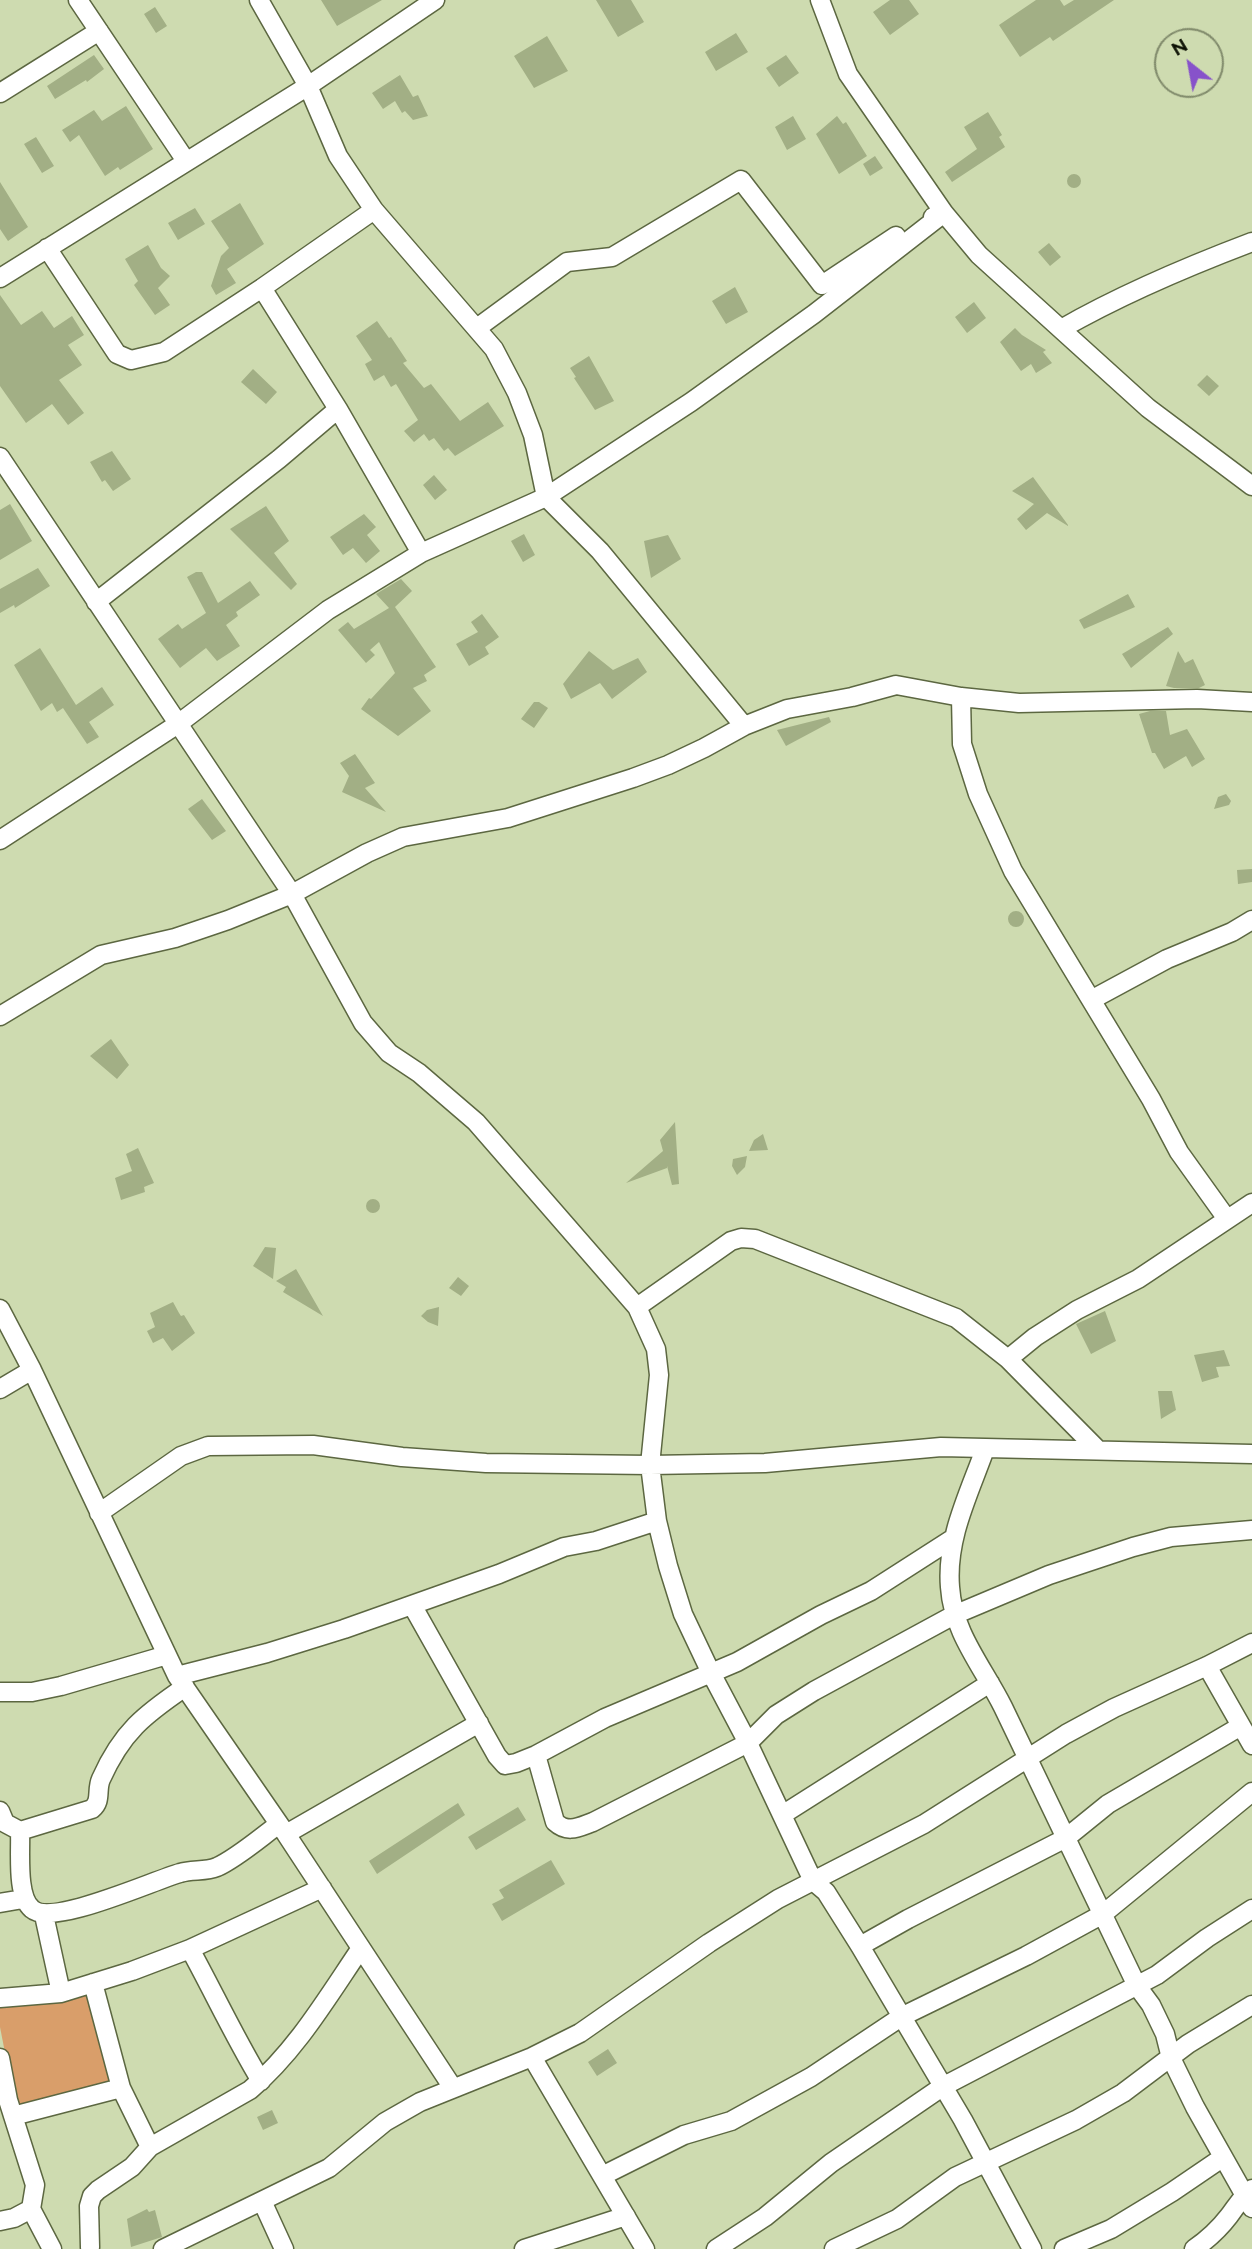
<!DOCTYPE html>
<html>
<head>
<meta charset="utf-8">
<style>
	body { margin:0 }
	#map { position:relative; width:1252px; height:2249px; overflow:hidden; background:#cedbb0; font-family:Raleway,sans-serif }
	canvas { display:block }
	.north { position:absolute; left:1154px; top:28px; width:70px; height:70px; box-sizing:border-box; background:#cedbb0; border:2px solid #808a6b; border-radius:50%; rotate:329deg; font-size:19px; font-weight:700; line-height:28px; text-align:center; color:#0c1003 }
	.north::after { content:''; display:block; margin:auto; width:24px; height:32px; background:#8752ca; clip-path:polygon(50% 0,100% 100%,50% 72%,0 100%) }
</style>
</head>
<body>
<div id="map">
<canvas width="1252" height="2249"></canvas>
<div class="north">N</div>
</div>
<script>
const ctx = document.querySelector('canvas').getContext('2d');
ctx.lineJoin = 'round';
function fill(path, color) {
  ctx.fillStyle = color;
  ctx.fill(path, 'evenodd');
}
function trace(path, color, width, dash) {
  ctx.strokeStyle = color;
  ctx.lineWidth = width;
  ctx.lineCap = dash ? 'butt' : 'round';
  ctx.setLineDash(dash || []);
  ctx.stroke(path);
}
fill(new Path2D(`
	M 90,1990 L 114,2086 L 16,2109 L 0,2027 L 0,2008 Z`), '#d99e6a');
fill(new Path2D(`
	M 321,0 L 382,0 L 337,26 Z
	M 596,0 L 631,0 L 644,22 L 618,37 Z
	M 890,0 L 909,0 L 919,14 L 890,35 L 873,12 Z
	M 1036,0 L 1060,0 L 1064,6 L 1074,0 L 1114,0 L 1053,41 L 1050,37 L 1020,57 L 999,25 Z
	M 155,7 L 167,26 L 156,33 L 144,14 Z
	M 736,33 L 748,52 L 716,71 L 705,52 Z
	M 547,36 L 568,71 L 534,88 L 514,56 Z
	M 94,55 L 104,69 L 87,82 L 86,80 L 55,99 L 47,86 Z
	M 786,55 L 799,73 L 779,87 L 766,68 Z
	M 400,75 L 413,97 L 418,95 L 428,116 L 413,120 L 405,111 L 402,113 L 395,101 L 383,109 L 372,93 Z
	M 126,106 L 153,149 L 120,170 L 118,167 L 105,176 L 79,135 L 70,142 L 62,130 L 94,110 L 102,121 Z
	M 988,112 L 1002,135 L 999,137 L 1005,147 L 952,182 L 945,172 L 977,149 L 964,127 Z
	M 793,116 L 806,139 L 787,150 L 775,127 Z
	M 837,116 L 843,124 L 846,122 L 867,156 L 839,174 L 816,134 Z
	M 36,137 L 54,166 L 42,173 L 24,144 Z
	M 875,156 L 883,168 L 870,176 L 863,164 Z
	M1067 181a7 7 0 1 1 14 0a7 7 0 1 1-14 0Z
	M 0,182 L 28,227 L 8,241 L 0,229 Z
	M 240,203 L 264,244 L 227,269 L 236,283 L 216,295 L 211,286 L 221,256 L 229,248 L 211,221 Z
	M 195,208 L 205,224 L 178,240 L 168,223 Z
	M 1049,243 L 1061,257 L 1050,266 L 1038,252 Z
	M 148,245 L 161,268 L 170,276 L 158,288 L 170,305 L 155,315 L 134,285 L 138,281 L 125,259 Z
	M 735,287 L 748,312 L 726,324 L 712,301 Z
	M 0,295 L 21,325 L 42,311 L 54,328 L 72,316 L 84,335 L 68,345 L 82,365 L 59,380 L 84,413 L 68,425 L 52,404 L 26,423 L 0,386 Z
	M 974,302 L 986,318 L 967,333 L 955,317 Z
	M 377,321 L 389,338 L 391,337 L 407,361 L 403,363 L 424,388 L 431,384 L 460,421 L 488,402 L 504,426 L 455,456 L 448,448 L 444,451 L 434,438 L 429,441 L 424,434 L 414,442 L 404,431 L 418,420 L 396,384 L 391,387 L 384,375 L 374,381 L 365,364 L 372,360 L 356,336 Z
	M 1015,328 L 1022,335 L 1046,350 L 1043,352 L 1052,363 L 1036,373 L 1031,364 L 1021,371 L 1000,342 Z
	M 589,356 L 614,401 L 595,410 L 574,378 L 576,377 L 570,368 Z
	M 253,369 L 277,392 L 266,404 L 241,382 Z
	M 1207,375 L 1219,386 L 1209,396 L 1197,385 Z
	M 112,451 L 131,479 L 113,491 L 105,480 L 102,482 L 90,462 Z
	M 434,475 L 447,490 L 435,500 L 423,485 Z
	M 1033,477 L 1068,525 L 1068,526 L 1047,513 L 1026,530 L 1017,519 L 1034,504 L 1012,491 Z
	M 10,504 L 32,541 L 0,560 L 0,510 Z
	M 266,506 L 289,541 L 274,553 L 297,584 L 291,590 L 230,529 Z
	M 364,514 L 376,527 L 367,535 L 380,551 L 366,563 L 353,548 L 343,555 L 330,537 Z
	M 524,534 L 535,555 L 523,562 L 511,541 Z
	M 668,535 L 681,559 L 651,578 L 644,541 Z
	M 38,568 L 50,586 L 15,608 L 14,605 L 0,613 L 0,589 Z
	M 196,572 L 202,572 L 218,603 L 250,581 L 260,595 L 236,612 L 238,616 L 226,625 L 240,646 L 217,661 L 206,648 L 180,668 L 158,639 L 178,624 L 182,629 L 206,613 L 187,577 Z
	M 401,579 L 412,591 L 395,607 L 436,667 L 424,675 L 427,681 L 413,688 L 431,711 L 398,736 L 361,709 L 369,698 L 371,699 L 395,673 L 379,642 L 370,650 L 375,655 L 366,663 L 338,630 L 348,622 L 354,629 L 389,608 L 376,594 Z
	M 1128,594 L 1135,607 L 1084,629 L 1079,620 Z
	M 482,614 L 499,637 L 485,647 L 489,654 L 469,666 L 456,644 L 478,632 L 471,622 Z
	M 1168,627 L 1173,634 L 1131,668 L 1122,654 Z
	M 40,648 L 76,705 L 102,687 L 114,705 L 89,722 L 99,737 L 87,744 L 63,708 L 57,712 L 52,703 L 41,711 L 14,665 Z
	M 589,651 L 613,670 L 638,658 L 647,672 L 612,699 L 600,683 L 571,699 L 563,684 Z
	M 1178,651 L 1185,663 L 1193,659 L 1205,685 L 1199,688 L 1174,688 L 1166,686 Z
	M 534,702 L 539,702 L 548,708 L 534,728 L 521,719 Z
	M 1150,711 L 1166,711 L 1170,735 L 1187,729 L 1205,759 L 1192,767 L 1186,756 L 1164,769 L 1155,753 L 1152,753 L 1139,714 Z
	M 829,717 L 831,722 L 786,746 L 777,730 Z
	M 355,754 L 375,783 L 365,788 L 386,812 L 342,792 L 349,776 L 340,763 Z
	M 1226,794 L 1231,801 L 1229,805 L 1214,809 L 1218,797 Z
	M 202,799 L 226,831 L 212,840 L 188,809 Z
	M 1252,869 L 1252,882 L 1238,884 L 1237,870 Z
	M1008 919a8 8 0 1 1 16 0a8 8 0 1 1-16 0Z
	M 111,1039 L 129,1065 L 117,1079 L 90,1056 Z
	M 675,1122 L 679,1184 L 672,1185 L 667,1166 L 667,1168 L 626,1183 L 663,1151 L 660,1140 Z
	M 763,1134 L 768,1150 L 749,1151 L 754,1140 Z
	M 138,1148 L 154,1183 L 144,1187 L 145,1192 L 121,1200 L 115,1178 L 132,1171 L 126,1154 Z
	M 747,1156 L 745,1167 L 737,1175 L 732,1166 L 733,1159 Z
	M366 1206a7 7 0 1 1 14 0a7 7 0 1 1-14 0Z
	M 265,1247 L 276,1248 L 273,1279 L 253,1266 Z
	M 296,1269 L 323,1316 L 283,1292 L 286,1287 L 276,1281 Z
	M 458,1277 L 469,1286 L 461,1296 L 449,1288 Z
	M 173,1302 L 179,1313 L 181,1316 L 184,1315 L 195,1333 L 172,1351 L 163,1338 L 153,1343 L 147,1331 L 155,1327 L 150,1313 Z
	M 439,1307 L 438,1326 L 428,1322 L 421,1316 L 427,1310 Z
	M 1105,1311 L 1116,1341 L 1091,1354 L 1076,1324 Z
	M 1224,1350 L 1230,1366 L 1216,1367 L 1219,1377 L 1202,1382 L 1194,1355 Z
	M 1158,1391 L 1172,1391 L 1176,1410 L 1161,1419 Z
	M 458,1803 L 465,1815 L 377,1874 L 369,1861 Z
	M 518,1807 L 526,1820 L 476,1850 L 468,1837 Z
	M 551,1860 L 565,1884 L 502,1921 L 492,1904 L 504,1898 L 499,1890 Z
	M 608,2049 L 617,2063 L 597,2076 L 588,2062 Z
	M 272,2110 L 278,2123 L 263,2130 L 257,2117 Z
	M 147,2209 L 149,2212 L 155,2210 L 162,2237 L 131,2247 L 127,2219 Z`), '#a2af85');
const minor = new Path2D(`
	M 78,0 L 186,161
	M 259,0 L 308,86 L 338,156 L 374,210 L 494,349 L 517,393 L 533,435 L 546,497 L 600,551 L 744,726
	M 820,0 L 848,74 L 944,213 L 933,217
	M 0,93 L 99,31
	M 47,248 L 117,354 L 131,360 L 164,352 L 262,288 L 374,210
	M 0,278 L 308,86 L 435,0
	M 477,328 L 567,262 L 612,257 L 741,180 L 822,285 L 896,236
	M 1061,329 C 1122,294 1186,267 1252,242
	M 338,409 L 421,553
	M 0,457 L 292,894 L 363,1023 L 389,1053 L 419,1073 L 476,1122 L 637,1307 L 656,1349 L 659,1375 L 650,1465 L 657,1521 L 668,1566 L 683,1614 L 711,1673 L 748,1743 L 813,1881 L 826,1892 L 860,1946 L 963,2120 L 1032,2249
	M 96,602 L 279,459 L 338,409 L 262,288
	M 961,697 L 962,744 L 978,794 L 1013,871 L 1151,1099 L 1179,1152 L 1227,1219
	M 0,840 L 178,724 L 328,610 L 421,553 L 546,497 L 691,402 L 814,314 L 944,213 L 979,255 L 1148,408 L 1252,486
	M 1091,1000 L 1167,959 L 1232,932 L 1252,920
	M 0,1016 L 101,955 L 175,938 L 228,920 L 292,894 L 367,853 L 403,837 L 508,818 L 633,778 L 668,765 L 704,748 L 744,726 L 787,709 L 852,697 L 896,685 L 961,697 L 1019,703 L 1197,699 L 1252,702
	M 637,1307 L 731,1241 L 741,1238 L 755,1239 L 956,1318 L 1008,1359 L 1098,1450
	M 0,1309 L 32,1370 L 177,1676 L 286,1834 L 453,2088
	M 1008,1359 L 1035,1337 L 1077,1310 L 1138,1279 L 1252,1203
	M 0,1389 L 32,1370
	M 985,1449 C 969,1494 946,1538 950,1587 C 953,1633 983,1667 1003,1707 C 1048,1800 1093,1893 1137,1986 L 1151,2005 L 1165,2034 L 1171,2058 L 1195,2107 L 1252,2208
	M 99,1513 L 181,1456 L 208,1446 L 313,1445 L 402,1457 L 486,1463 L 650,1465 L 765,1463 L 941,1447 L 1252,1454
	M 412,1605 L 497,1756 L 505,1765 L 516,1763 L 536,1755 L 605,1718 L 737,1662 L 821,1615 L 871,1591 L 952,1539
	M 1207,1666 L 1252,1745
	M 177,1676 L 267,1653 L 344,1629 L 499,1574 L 564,1547 L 596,1541 L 657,1521
	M 0,1692 L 32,1692 L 61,1686 L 167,1655
	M 536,1755 L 555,1822 C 568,1834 579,1827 593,1822 L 748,1743 L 776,1715 L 814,1691 L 954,1615 L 1049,1575 L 1133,1547 L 1171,1537 L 1252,1530
	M 0,1811 L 5,1823 L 20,1831 L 92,1809 C 102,1801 96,1790 101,1779 C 122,1732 144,1715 185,1687
	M 782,1815 L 990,1683
	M 20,1831 C 21,1852 16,1896 32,1909 C 52,1927 152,1881 180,1873 C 192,1869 205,1872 217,1867 C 237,1858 261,1837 279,1824
	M 286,1834 L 479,1723
	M 0,1903 L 23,1899
	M 44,1915 L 61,1993
	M 860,1946 L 908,1919 L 1066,1838 L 1108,1804 L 1241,1726
	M 190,1949 C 214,1993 235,2038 261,2081
	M 93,1983 L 121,2088 L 150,2147
	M 0,1998 L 61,1993 L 132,1971 L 190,1949 L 322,1888
	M 532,2057 L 645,2249
	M 0,2058 L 8,2100 L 35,2185 L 31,2209 L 52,2249
	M 13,2116 L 121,2088
	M 602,2176 L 684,2135 L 731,2121 L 811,2077 L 901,2017 L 1026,1956 L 1103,1914 L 1252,1792
	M 262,2201 L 284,2249
	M 0,2221 L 14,2218 L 31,2209
	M 90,2247 L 89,2206 L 92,2196 L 98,2190 L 132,2167 L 150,2147 L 250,2090 C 296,2051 327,1998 361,1948
	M 163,2249 L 329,2168 L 385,2122 L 420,2102 L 532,2057 L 580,2033 L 709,1943 L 778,1899 L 924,1824 L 1066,1734 L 1114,1708 L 1207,1666 L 1252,1643
	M 524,2249 L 626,2216
	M 716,2249 L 765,2217 L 831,2163 L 942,2087 L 1157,1975 L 1207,1938 L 1252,1909
	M 834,2249 L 897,2219 L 955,2177 L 1076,2120 L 1123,2093 L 1188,2044 L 1252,2005
	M 1064,2249 L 1111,2229 L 1172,2192 L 1222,2158
	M 1194,2249 C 1207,2240 1219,2229 1229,2216 C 1236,2207 1242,2196 1252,2189`);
trace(minor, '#5c6741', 21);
trace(minor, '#fff', 18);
</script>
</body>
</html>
